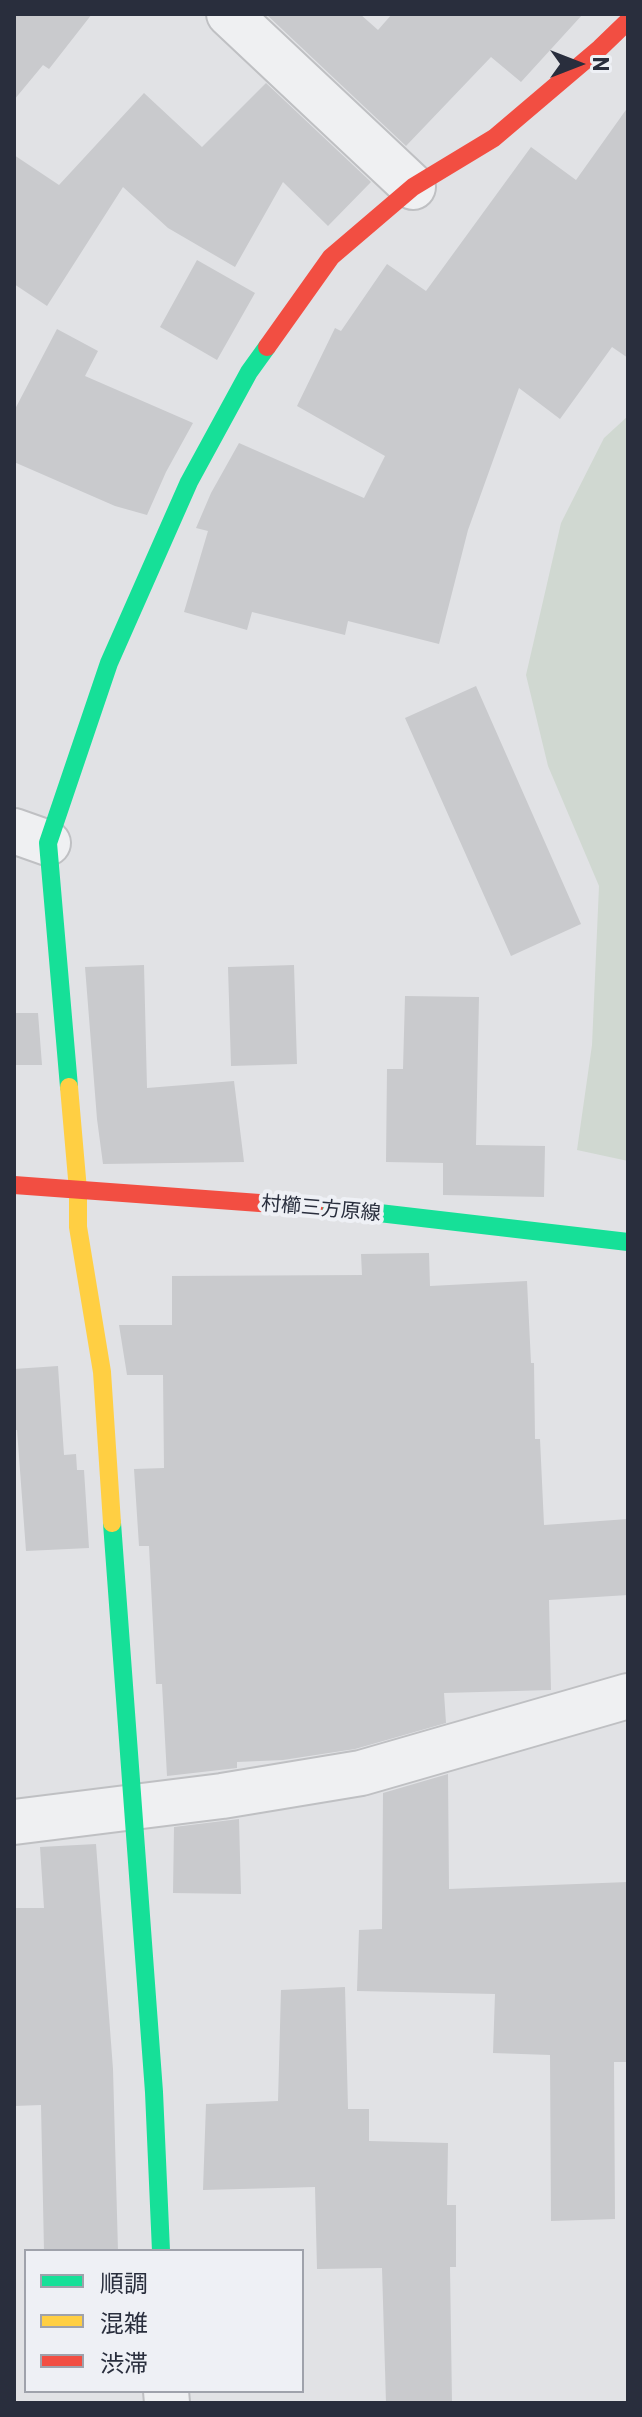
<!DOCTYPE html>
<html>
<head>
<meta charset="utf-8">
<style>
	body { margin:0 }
	#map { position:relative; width:642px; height:2417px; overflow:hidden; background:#e1e2e5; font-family:Barlow,"Noto Sans JP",sans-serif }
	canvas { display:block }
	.frame { position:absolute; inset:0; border:16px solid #292e3d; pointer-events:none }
	.legend { position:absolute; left:24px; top:2249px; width:280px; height:144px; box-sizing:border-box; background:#eef0f5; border:2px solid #9fa2ab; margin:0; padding:10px 14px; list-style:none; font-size:24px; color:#292e3d }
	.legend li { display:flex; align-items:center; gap:16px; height:40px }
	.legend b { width:40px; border:2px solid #9fa2ab }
	.north { position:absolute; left:538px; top:24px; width:80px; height:80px; -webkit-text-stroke:6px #eef0f5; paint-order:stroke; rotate:90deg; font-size:22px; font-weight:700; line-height:32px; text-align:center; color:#292e3d }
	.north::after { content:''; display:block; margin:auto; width:28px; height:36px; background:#292e3d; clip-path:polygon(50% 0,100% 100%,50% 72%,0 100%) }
</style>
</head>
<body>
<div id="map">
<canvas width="642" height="2417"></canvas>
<div class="frame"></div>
<ul class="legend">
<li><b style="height:10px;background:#16e098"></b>順調</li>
<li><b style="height:10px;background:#ffcf43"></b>混雑</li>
<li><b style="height:10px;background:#f24e42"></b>渋滞</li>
</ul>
<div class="north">N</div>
</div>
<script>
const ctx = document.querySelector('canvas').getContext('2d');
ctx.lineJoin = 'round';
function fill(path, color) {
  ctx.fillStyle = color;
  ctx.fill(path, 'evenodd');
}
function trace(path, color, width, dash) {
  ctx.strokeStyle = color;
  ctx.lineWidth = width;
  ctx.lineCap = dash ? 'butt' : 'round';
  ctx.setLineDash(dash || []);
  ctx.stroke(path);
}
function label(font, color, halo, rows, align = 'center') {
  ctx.font = font + ' Barlow,"Noto Sans JP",sans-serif';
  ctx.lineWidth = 8;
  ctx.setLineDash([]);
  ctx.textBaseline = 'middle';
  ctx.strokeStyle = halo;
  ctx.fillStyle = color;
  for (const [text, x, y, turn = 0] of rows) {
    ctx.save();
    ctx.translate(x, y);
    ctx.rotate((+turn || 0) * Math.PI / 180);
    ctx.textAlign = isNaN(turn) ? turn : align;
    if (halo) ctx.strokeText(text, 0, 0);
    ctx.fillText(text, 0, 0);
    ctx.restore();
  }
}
fill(new Path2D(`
	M 628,416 L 628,1161 L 577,1150 L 592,1045 L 599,886 L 548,766 L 526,675 L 561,523 L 604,438 Z`), '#d0d8d1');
fill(new Path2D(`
	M 14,14 L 92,14 L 49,69 L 43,65 L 14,100 Z
	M 266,14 L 360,14 L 378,30 L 392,14 L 583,14 L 521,82 L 491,57 L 406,146 Z
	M 266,83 L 371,182 L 328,226 L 283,182 L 235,267 L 168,228 L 123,187 L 47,306 L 14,284 L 14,155 L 59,185 L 144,93 L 202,147 Z
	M 628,107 L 628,358 L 612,347 L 560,419 L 519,388 L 468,530 L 439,644 L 348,621 L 345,635 L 252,612 L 247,630 L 184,612 L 208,531 L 196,528 L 211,493 L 239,443 L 364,498 L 385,456 L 297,406 L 335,328 L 341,331 L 387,264 L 426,291 L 531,147 L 576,180 Z
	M 197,260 L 255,293 L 217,360 L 160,327 Z
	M 57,329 L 98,351 L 85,376 L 193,423 L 166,472 L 147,515 L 115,506 L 14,462 L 14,411 Z
	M 476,686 L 581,924 L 511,956 L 405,718 Z
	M 144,965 L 147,1088 L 234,1081 L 244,1162 L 103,1164 L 97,1119 L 85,967 Z
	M 294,965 L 297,1064 L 231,1066 L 228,967 Z
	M 405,996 L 479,997 L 476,1145 L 545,1146 L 544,1197 L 443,1195 L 443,1163 L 386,1162 L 387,1069 L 403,1069 Z
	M 14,1013 L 38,1013 L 42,1065 L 14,1065 Z
	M 429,1253 L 430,1286 L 527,1281 L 531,1363 L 534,1363 L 535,1439 L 540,1439 L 544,1525 L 628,1519 L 628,1595 L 549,1600 L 551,1690 L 444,1693 L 446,1723 L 355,1749 L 283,1760 L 237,1762 L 237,1768 L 167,1776 L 162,1684 L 156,1684 L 149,1546 L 139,1546 L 134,1469 L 164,1468 L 163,1375 L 127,1375 L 119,1325 L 172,1325 L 172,1276 L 362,1275 L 361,1254 Z
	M 58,1366 L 64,1455 L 76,1454 L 77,1470 L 84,1470 L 89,1548 L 26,1551 L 17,1430 L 14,1430 L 14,1369 Z
	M 448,1774 L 449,1889 L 628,1882 L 628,2062 L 614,2062 L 615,2219 L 551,2221 L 550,2055 L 493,2053 L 495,1994 L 357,1991 L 359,1930 L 382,1929 L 383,1793 Z
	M 239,1819 L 241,1894 L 173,1893 L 174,1827 Z
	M 96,1844 L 113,2069 L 118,2251 L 44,2251 L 41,2105 L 14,2106 L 14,1908 L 44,1908 L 40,1847 Z
	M 345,1987 L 348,2109 L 369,2109 L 369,2141 L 448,2143 L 447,2205 L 456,2205 L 456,2267 L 450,2267 L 452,2403 L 386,2403 L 382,2268 L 317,2269 L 315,2187 L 203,2190 L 206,2104 L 278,2101 L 281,1990 Z`), '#c9cacd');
const street = new Path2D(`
	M 229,14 L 413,187
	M 14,831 L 48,843
	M 14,1822 L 222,1796 L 361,1773 L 628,1696
	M 166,2391 L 167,2403`);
trace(street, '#bfc0c3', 48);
trace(street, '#eff0f2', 44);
trace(new Path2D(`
	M 69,1087 L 48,843 L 109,663 L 189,482 L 249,372 L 267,347
	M 314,1207 L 362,1211 L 628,1242
	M 112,1523 L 154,2092 L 161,2251`), '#16e098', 18);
trace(new Path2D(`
	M 69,1087 L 78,1190 L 78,1227 L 102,1372 L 112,1523`), '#ffcf43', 18);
trace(new Path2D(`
	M 267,347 L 331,257 L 413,187 L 494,138 L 600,48 L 628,21
	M 14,1185 L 314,1207`), '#f24e42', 18);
label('20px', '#292e3d', '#eef0f5', [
	["村櫛三方原線",321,1208,5]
]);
</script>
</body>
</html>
